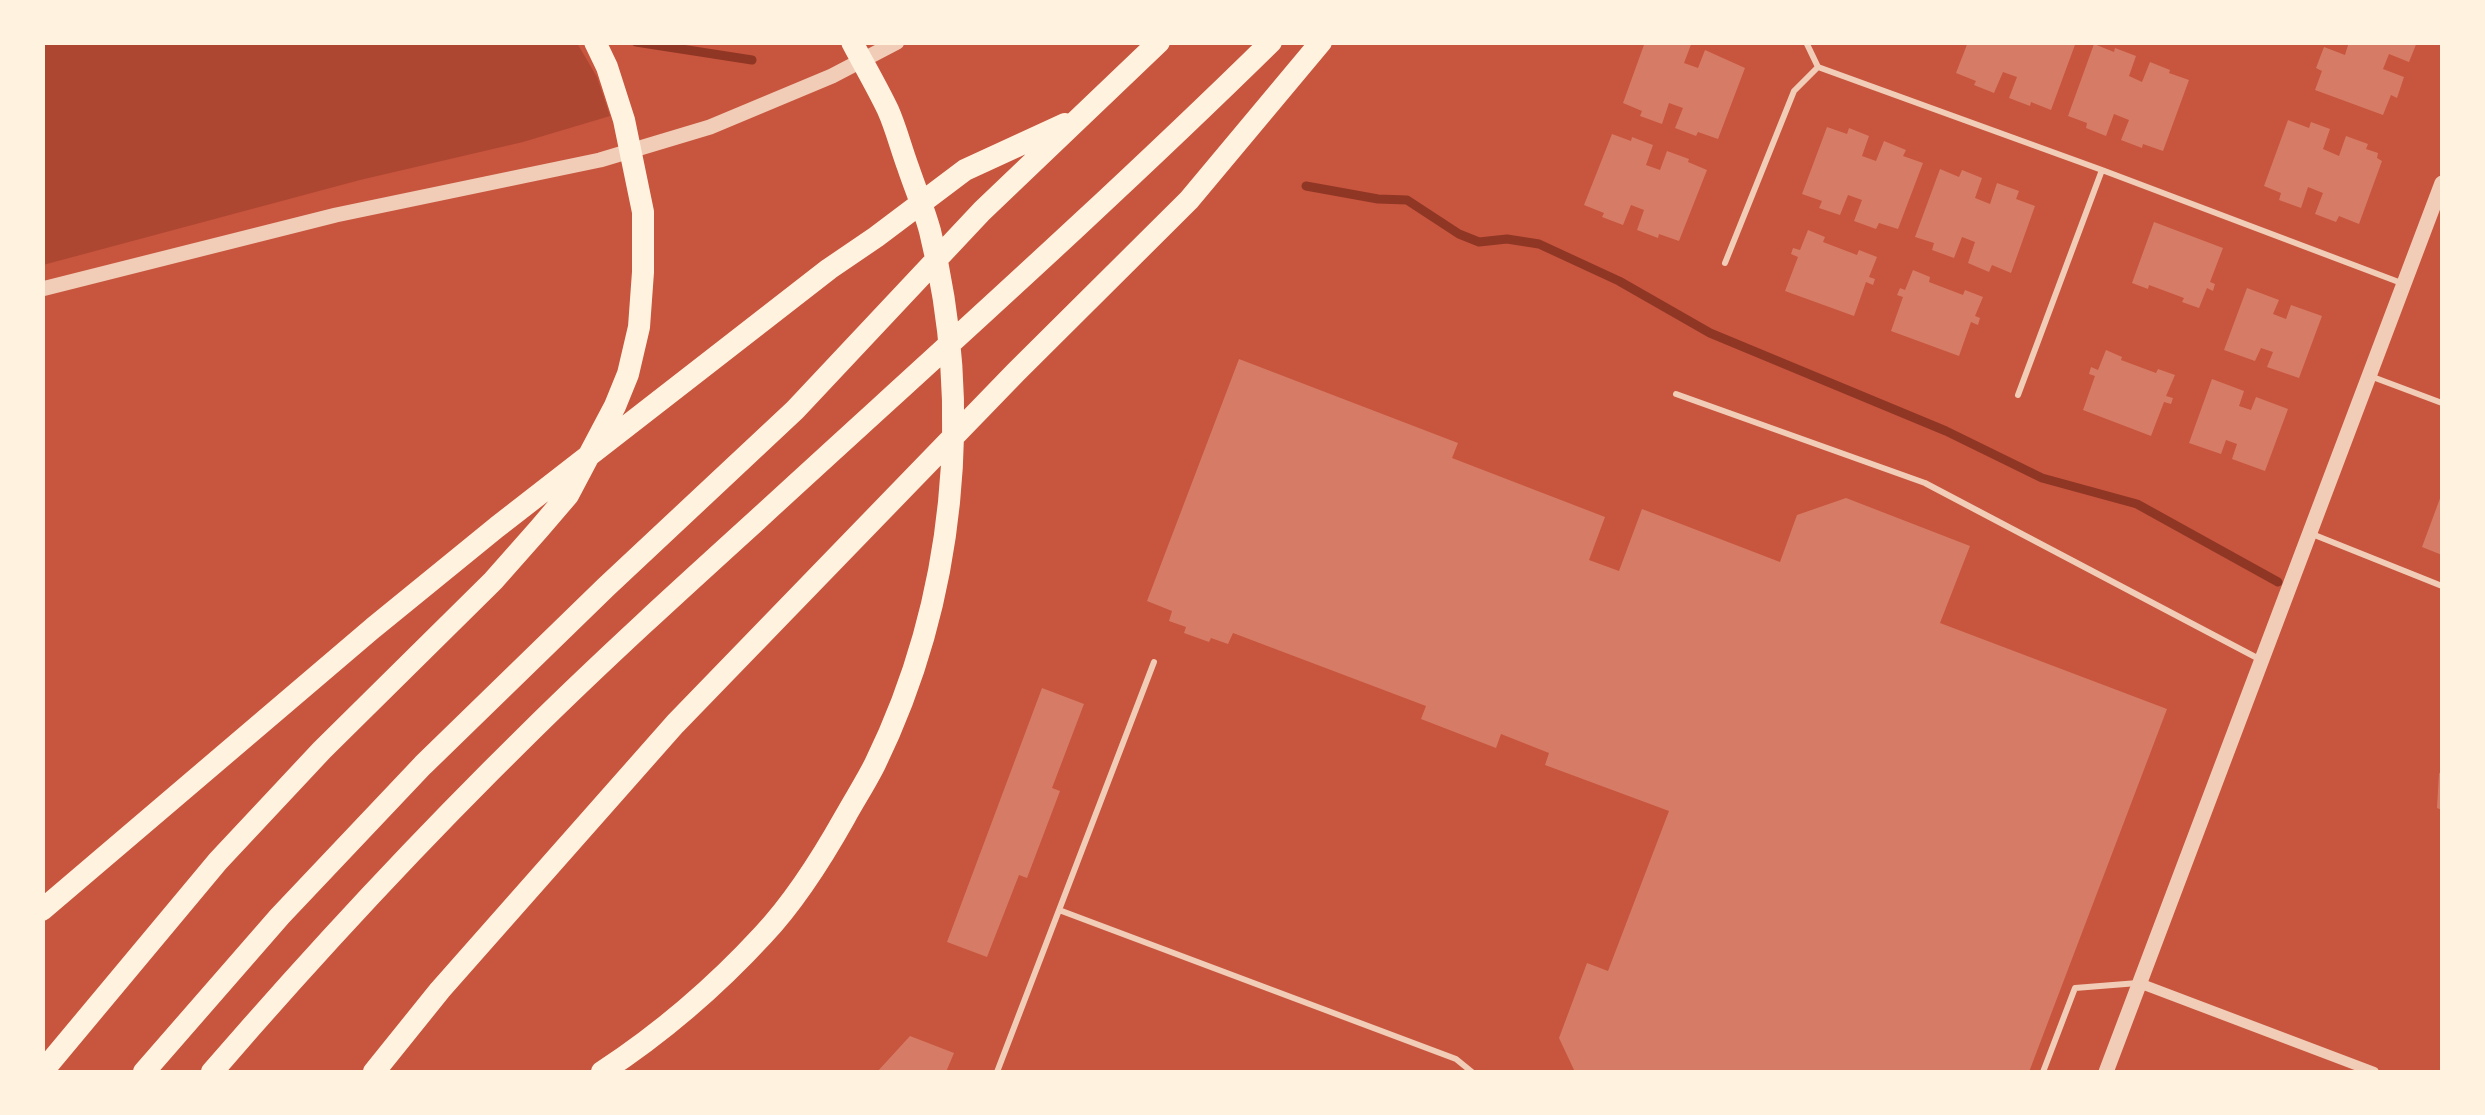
<!DOCTYPE html>
<html>
<head>
<meta charset="utf-8">
<style>
	body { margin:0 }
	#map { position:relative; width:2485px; height:1115px; overflow:hidden; background:#c8553d; font-family:"Crimson Pro",serif }
	canvas { display:block }
	.frame { position:absolute; inset:0; border:45px solid #fff3e0; pointer-events:none }
</style>
</head>
<body>
<div id="map">
<canvas width="2485" height="1115"></canvas>
<div class="frame"></div>
</div>
<script>
const ctx = document.querySelector('canvas').getContext('2d');
ctx.lineJoin = 'round';
function fill(path, color) {
  ctx.fillStyle = color;
  ctx.fill(path, 'evenodd');
}
function trace(path, color, width, dash) {
  ctx.strokeStyle = color;
  ctx.lineWidth = width;
  ctx.lineCap = dash ? 'butt' : 'round';
  ctx.setLineDash(dash || []);
  ctx.stroke(path);
}
fill(new Path2D(`
	M 43,42 L 577,43 L 597,77 L 610,116 L 523,142 L 360,180 L 43,265 Z`), '#ae4732');
trace(new Path2D(`
	M 636,42 L 752,60
	M 1306,186 L 1378,199 L 1407,200 L 1459,234 L 1479,242 L 1507,239 L 1539,244 L 1619,281 L 1710,333 L 1946,431 L 2042,478 L 2137,504 L 2278,582`), '#8f3625', 9);
fill(new Path2D(`
	M 1645,42 L 1692,42 L 1684,63 L 1698,68 L 1705,50 L 1745,68 L 1718,139 L 1698,132 L 1696,136 L 1675,128 L 1683,108 L 1669,103 L 1662,124 L 1640,116 L 1642,111 L 1623,103 Z
	M 1968,42 L 2076,42 L 2051,110 L 2031,102 L 2030,106 L 2009,98 L 2017,77 L 2003,72 L 1994,93 L 1974,85 L 1976,81 L 1956,73 Z
	M 2349,42 L 2417,42 L 2409,62 L 2389,54 L 2383,69 L 2404,77 L 2397,98 L 2391,95 L 2383,115 L 2315,90 L 2322,71 L 2316,68 L 2324,47 L 2345,55 Z
	M 2094,44 L 2114,52 L 2115,48 L 2136,56 L 2129,76 L 2142,82 L 2150,62 L 2170,70 L 2169,73 L 2189,80 L 2163,151 L 2143,144 L 2142,148 L 2121,140 L 2129,120 L 2114,114 L 2106,136 L 2086,128 L 2087,123 L 2068,116 Z
	M 2288,120 L 2309,128 L 2311,122 L 2330,129 L 2323,149 L 2339,156 L 2346,136 L 2368,144 L 2366,149 L 2378,153 L 2377,158 L 2382,161 L 2359,224 L 2339,216 L 2336,222 L 2315,214 L 2323,193 L 2308,187 L 2301,208 L 2279,200 L 2281,193 L 2264,186 Z
	M 1827,127 L 1847,134 L 1849,128 L 1869,136 L 1862,156 L 1876,161 L 1884,141 L 1906,150 L 1903,156 L 1923,163 L 1898,229 L 1879,223 L 1876,229 L 1854,221 L 1862,200 L 1848,195 L 1840,215 L 1819,208 L 1822,201 L 1802,194 Z
	M 1612,134 L 1631,141 L 1632,137 L 1653,145 L 1646,165 L 1660,170 L 1667,151 L 1689,159 L 1688,162 L 1707,170 L 1679,241 L 1659,234 L 1658,238 L 1637,230 L 1644,210 L 1631,205 L 1623,225 L 1602,217 L 1604,213 L 1584,205 Z
	M 1940,169 L 1959,177 L 1962,170 L 1982,178 L 1975,198 L 1990,204 L 1997,183 L 2019,191 L 2016,199 L 2035,206 L 2011,273 L 1992,265 L 1989,272 L 1968,263 L 1975,242 L 1962,237 L 1954,258 L 1932,250 L 1934,243 L 1915,237 Z
	M 2154,222 L 2223,248 L 2210,282 L 2215,284 L 2213,291 L 2207,288 L 2199,308 L 2182,302 L 2184,298 L 2149,285 L 2148,289 L 2132,283 Z
	M 1808,230 L 1825,237 L 1823,242 L 1857,255 L 1859,250 L 1877,257 L 1869,277 L 1875,279 L 1873,285 L 1866,282 L 1854,316 L 1785,291 L 1798,257 L 1791,254 L 1793,248 L 1800,250 Z
	M 1913,270 L 1930,277 L 1929,282 L 1963,295 L 1965,290 L 1983,297 L 1975,316 L 1980,318 L 1978,325 L 1971,322 L 1959,356 L 1891,331 L 1903,297 L 1897,295 L 1900,288 L 1905,290 Z
	M 2247,288 L 2279,300 L 2273,314 L 2286,319 L 2291,305 L 2322,316 L 2299,378 L 2267,367 L 2273,352 L 2261,348 L 2255,361 L 2224,350 Z
	M 2106,350 L 2122,357 L 2121,360 L 2156,373 L 2158,369 L 2175,375 L 2166,396 L 2173,398 L 2171,404 L 2164,402 L 2151,436 L 2083,410 L 2095,376 L 2089,374 L 2091,367 L 2098,370 Z
	M 1239,359 L 1458,443 L 1452,458 L 1605,517 L 1589,560 L 1619,571 L 1642,509 L 1780,562 L 1797,515 L 1846,498 L 1970,546 L 1940,623 L 2167,709 L 2029,1072 L 1575,1072 L 1559,1038 L 1587,963 L 1608,971 L 1669,811 L 1545,765 L 1549,753 L 1501,734 L 1496,748 L 1421,719 L 1426,706 L 1233,633 L 1228,644 L 1211,638 L 1209,642 L 1184,633 L 1186,627 L 1169,621 L 1172,611 L 1147,601 Z
	M 2212,379 L 2244,391 L 2239,406 L 2251,410 L 2256,397 L 2288,409 L 2265,471 L 2232,459 L 2237,444 L 2226,440 L 2221,454 L 2189,443 Z
	M 2442,493 L 2442,555 L 2422,547 Z
	M 1042,688 L 1084,704 L 1052,788 L 1060,791 L 1027,878 L 1019,875 L 987,957 L 947,942 Z
	M 2439,773 L 2442,774 L 2442,810 L 2437,808 Z
	M 910,1036 L 954,1053 L 946,1072 L 877,1072 Z`), '#d67c66');
trace(new Path2D(`
	M 1806,42 L 1818,67 L 2102,170 L 2404,284
	M 1725,263 L 1794,91 L 1818,67
	M 2370,376 L 2442,403
	M 1676,394 L 1925,483 L 2261,660
	M 2018,395 L 2102,170
	M 2312,534 L 2442,586
	M 1059,910 L 1456,1059 L 1472,1072
	M 997,1072 L 1154,662
	M 2043,1072 L 2075,988 L 2138,983`), '#f1ccb7', 6);
trace(new Path2D(`
	M 2139,983 L 2374,1072`), '#f1ccb7', 10);
trace(new Path2D(`
	M 42,289 L 336,215 L 600,160 L 710,127 L 832,76 L 897,42
	M 2106,1072 L 2442,183`), '#f1ccb7', 15);
trace(new Path2D(`
	M 42,910 L 373,628 L 497,527 L 829,269 L 876,237 L 965,170 L 1065,124
	M 42,1072 L 218,861 L 322,750 L 493,581 L 539,529 L 568,495 L 615,406 L 628,374 L 639,327 L 643,272 L 643,212 L 624,120 L 607,67 L 595,42
	M 144,1072 L 280,916 L 423,765 L 606,587 L 795,410 L 982,211 L 1159,42
	M 212,1072 C 314,954 420,840 531,731 C 605,658 681,589 757,520 C 929,362 1104,206 1271,42
	M 374,1072 L 440,990 L 675,724 L 1016,372 L 1189,200 L 1321,42
	M 602,1072 C 660,1034 716,986 763,935 C 796,900 822,858 845,817 C 855,799 866,782 875,764 C 955,600 974,408 930,231 C 924,209 915,188 908,167 C 901,148 896,128 888,110 C 877,87 864,65 852,42`), '#fff3e0', 22);
</script>
</body>
</html>
